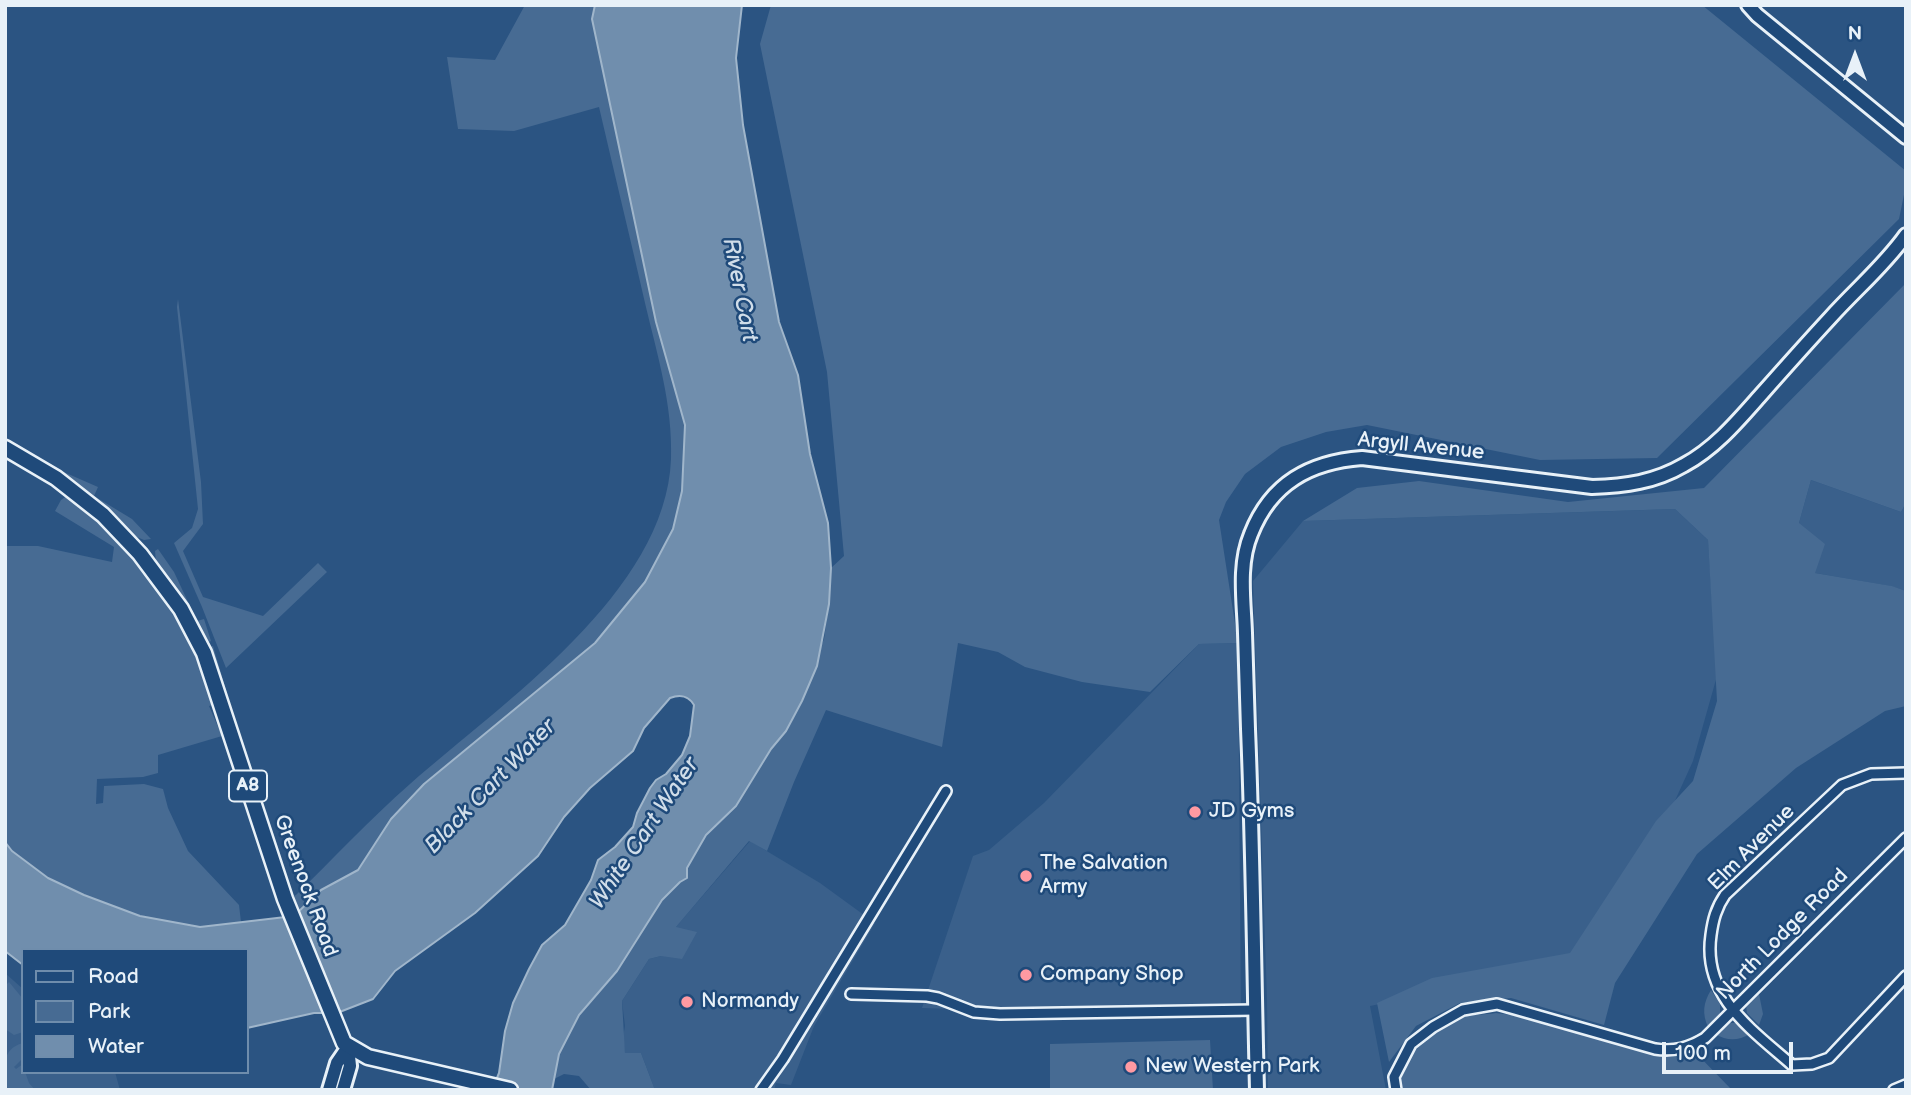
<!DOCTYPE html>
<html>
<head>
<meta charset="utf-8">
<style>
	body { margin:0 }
	#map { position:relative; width:1911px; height:1095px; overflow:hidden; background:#2b5482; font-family:"Balsamiq Sans",sans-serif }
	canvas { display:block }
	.frame { position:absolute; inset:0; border:7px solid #e8f1f8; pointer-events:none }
	.legend { position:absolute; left:21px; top:948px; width:228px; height:126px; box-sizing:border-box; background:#1f4a7a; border:2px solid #6f8dac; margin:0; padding:9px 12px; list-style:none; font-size:21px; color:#e8f1f8 }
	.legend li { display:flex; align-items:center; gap:14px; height:35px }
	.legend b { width:35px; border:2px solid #6f8dac }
	.north { position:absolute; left:1820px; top:21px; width:70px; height:70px; -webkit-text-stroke:5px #1f4a7a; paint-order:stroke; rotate:0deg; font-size:19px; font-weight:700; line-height:28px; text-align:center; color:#e8f1f8 }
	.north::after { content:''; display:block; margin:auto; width:24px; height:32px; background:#e8f1f8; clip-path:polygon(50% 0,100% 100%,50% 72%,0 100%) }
	.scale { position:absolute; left:1662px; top:1042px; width:131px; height:32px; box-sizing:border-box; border:4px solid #e8f1f8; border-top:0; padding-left:9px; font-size:21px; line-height:24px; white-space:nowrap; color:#e8f1f8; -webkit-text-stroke:5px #1f4a7a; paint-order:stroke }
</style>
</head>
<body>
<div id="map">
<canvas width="1911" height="1095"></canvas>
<div class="frame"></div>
<ul class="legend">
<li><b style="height:9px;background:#1f4a7a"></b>Road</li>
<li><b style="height:19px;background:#476b93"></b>Park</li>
<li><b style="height:19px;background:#708ead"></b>Water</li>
</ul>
<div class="north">N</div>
<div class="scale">100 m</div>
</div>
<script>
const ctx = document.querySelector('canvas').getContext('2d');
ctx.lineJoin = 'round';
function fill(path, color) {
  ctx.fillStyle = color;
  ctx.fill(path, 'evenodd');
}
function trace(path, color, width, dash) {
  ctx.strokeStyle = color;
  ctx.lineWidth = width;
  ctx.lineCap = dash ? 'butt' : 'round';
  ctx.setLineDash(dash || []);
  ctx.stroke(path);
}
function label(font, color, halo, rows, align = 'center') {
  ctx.font = font + ' "Balsamiq Sans",sans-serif';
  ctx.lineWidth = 5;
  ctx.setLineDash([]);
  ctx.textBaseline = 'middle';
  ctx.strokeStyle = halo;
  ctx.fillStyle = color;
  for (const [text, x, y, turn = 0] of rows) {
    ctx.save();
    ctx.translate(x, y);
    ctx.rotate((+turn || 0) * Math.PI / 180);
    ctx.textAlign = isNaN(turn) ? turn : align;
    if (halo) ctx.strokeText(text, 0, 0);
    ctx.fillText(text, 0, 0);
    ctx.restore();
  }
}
fill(new Path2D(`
	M 1811,480 L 1901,512 L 1906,503 L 1906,591 L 1891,586 L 1815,573 L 1799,523 Z
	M 1675,509 L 1708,540 L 1717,676 L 1693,761 L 1668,816 L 1574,964 L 1370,1006 L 1386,1090 L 1268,1090 L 1267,999 L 1253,581 L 1303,521 Z
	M 1238,643 L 1241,1018 L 922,1008 L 973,856 L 989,850 L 1044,803 L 1199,644 Z
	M 750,841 L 820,883 L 875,923 L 814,1026 L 791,1085 L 776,1083 L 774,1090 L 655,1090 L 641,1053 L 625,1054 L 623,1037 L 625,1026 L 622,1001 L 649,959 L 661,956 L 675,928 Z
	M 5,973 L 23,989 L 23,1072 L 115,1072 L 120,1090 L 5,1090 Z`), '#3a608b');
fill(new Path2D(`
	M 525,5 L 595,5 L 592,19 L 656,322 L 685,425 L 682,491 L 673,529 L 645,582 L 595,643 L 424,784 L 391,819 L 358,870 L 321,890 L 297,914 L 291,897 L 296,895 C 334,858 370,819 410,784 C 502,703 666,592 671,459 C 673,405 657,354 645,303 C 630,237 614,172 599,107 L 514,131 L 458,129 L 447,57 L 495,60 Z
	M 771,5 L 1702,5 L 1906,171 L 1906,185 L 1899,219 L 1657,458 L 1540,460 L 1367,425 L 1326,432 L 1281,447 L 1245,474 L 1226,502 L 1219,520 L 1238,643 L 1199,644 L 1150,692 L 1082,682 L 1025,667 L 998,652 L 958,643 L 942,747 L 826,710 L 794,782 L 767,851 L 749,841 L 676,927 L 697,932 L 682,959 L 661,956 L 649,959 L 622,1001 L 625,1053 L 641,1053 L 655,1090 L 591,1090 L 579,1076 L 564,1074 L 554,1079 L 559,1054 L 579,1015 L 617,971 L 662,900 L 680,882 L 687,878 L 687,868 L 706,835 L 736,806 L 771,749 L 786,731 L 824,639 L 829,604 L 831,568 L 844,556 L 827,372 L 760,44 Z
	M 1906,283 L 1906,503 L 1901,512 L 1811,480 L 1799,523 L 1825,544 L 1815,573 L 1892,586 L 1906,591 L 1906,706 L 1885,711 L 1796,768 L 1697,854 L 1615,983 L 1604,1025 L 1511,998 L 1460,1003 L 1416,1026 L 1389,1062 L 1377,1003 L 1432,978 L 1570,953 L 1656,821 L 1693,781 L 1717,701 L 1708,540 L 1675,509 L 1303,521 L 1357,488 L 1419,481 L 1568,502 L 1704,488 Z
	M 178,299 L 201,482 L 203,524 L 183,551 L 203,597 L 263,616 L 318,563 L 327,572 L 226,668 L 202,607 L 174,543 L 192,528 L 198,509 L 177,307 Z
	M 50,466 L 98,487 L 94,496 L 132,519 L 151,539 L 144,540 L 132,535 L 94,499 Z
	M 68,495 C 140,545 186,623 216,704 L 209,706 L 222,736 L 158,755 L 158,773 L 143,777 L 97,779 L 96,804 L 103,803 L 104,786 L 144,784 L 163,789 L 168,808 L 188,851 L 239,905 L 241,922 C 227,924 212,928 198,927 C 142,922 41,887 5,842 L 5,546 L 38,546 L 112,562 L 114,547 L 55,511 L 61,500 Z
	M 158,549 L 174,572 L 197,621 L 204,619 L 211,641 L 207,643 L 209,647 L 213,646 L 228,697 L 188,609 L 156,562 L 155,551 Z
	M 9,982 L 23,999 L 23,1032 L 14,1035 L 5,1029 L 5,986 Z
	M 1711,990 L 1720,1004 L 1720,1016 L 1708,1027 C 1702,1014 1703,1003 1711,990 Z
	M 1759,994 L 1763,1014 L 1759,1025 L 1747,1013 L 1746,1005 Z
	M 1496,1013 L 1520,1016 L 1661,1057 L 1678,1056 L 1694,1051 L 1732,1090 L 1402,1090 C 1396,1057 1428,1028 1458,1018 C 1470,1014 1484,1015 1496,1013 Z
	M 1726,1023 L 1740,1023 L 1750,1034 C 1738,1041 1727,1041 1715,1034 Z
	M 1210,1040 L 1213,1090 L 1050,1090 L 1050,1044 Z
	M 23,1043 L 23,1058 L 14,1067 L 16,1069 L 23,1064 L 23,1072 L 25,1072 L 29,1083 L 35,1090 L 5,1090 C 5,1069 0,1049 23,1043 Z`), '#476b93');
const water = new Path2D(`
	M 595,5 L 742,5 L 736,58 L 743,125 L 779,322 L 798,375 L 810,454 L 828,523 L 831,568 L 829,604 L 817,666 L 802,701 L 786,731 L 771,749 L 736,806 L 706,835 L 687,868 L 687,878 L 680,882 L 662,900 L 617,971 L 579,1015 L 559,1054 L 552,1090 L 492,1090 L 499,1073 L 505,1031 L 513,1003 L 529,969 L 542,945 L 565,925 L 591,880 L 598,860 L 615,847 L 633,827 L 637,813 L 650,788 L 656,780 L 666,774 L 682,755 L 690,736 L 694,705 C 689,696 680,694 670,698 L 644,728 L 633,751 L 590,788 L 564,817 L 538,856 L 475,913 L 395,971 L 373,999 L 337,1013 L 314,1013 L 247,1028 L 247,950 L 23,950 L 23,965 L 5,951 L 5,842 L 12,851 L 48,878 L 84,895 L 140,916 L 200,927 L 294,916 L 321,890 L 358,870 L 391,819 L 424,784 L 595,643 L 645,582 L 673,529 L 682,491 L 685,425 L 656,322 L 592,19 Z`);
fill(water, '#708ead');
trace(water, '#a0b6cb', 2);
const minor = new Path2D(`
	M 1906,773 L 1871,774 L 1842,785 L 1725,895 C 1716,908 1713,920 1711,935 C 1702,996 1751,1029 1792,1065 L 1812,1064 L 1829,1058 L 1906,976
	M 851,994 L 927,996 L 938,998 L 974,1012 L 1000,1014 L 1255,1010
	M 761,1090 L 783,1059 L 946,791
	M 1396,1090 L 1394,1077 L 1411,1044 L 1433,1027 L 1463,1010 L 1497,1004 L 1655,1049 C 1674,1052 1689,1048 1705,1038 L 1906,838
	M 1894,1090 L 1906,1085`);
const tertiary = new Path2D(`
	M 1748,5 L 1757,15 L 1906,137
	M 329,1090 L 337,1063 L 348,1047
	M 343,1090 L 350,1066 L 348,1047
	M 1257,1090 C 1254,969 1253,849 1248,729 C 1247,697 1246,665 1245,633 C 1244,601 1238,565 1251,534 C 1271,483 1310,462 1362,458 L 1592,487 C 1625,486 1655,482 1684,465 C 1714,449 1737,422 1759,397 C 1782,371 1806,344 1830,318 C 1855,290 1884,266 1906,235`);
const primary = new Path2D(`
	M 5,448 L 56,478 L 103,515 L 140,554 L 181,609 L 204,653 L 285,899 L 344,1043 L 368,1057 L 510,1090`);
trace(minor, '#e8f1f8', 14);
trace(tertiary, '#e8f1f8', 18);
trace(primary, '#e8f1f8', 19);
trace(minor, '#1f4a7a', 9);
trace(tertiary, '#1f4a7a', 12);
trace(primary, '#1f4a7a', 14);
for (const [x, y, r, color] of [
	[1195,812,7,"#ff9aa2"],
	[1026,876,7,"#ff9aa2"],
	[1026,975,7,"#ff9aa2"],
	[687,1002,7,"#ff9aa2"],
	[1131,1067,7,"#ff9aa2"]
]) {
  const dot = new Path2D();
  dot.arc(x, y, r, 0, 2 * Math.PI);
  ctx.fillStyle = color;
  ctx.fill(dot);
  trace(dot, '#1f4a7a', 2.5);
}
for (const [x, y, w] of [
	[248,786,38]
]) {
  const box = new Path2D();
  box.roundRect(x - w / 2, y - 15.5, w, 31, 5);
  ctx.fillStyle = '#1f4a7a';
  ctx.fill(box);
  trace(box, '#e8f1f8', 2);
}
label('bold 19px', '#e8f1f8', null, [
	["A8",248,786]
]);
label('21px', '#e8f1f8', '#1f4a7a', [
	["Argyll Avenue",1421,447,6],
	["Elm Avenue",1752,848,-45],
	["Greenock Road",305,886,70],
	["North Lodge Road",1783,935,-45]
]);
label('21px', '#e8f1f8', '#1f4a7a', [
	["JD Gyms",1209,812],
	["The Salvation",1040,864],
	["Army",1040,888],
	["Company Shop",1040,975],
	["Normandy",701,1002],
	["New Western Park",1145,1067]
], 'left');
label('italic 23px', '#d0dde9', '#1f4a7a', [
	["River Cart",739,290,79],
	["Black Cart Water",491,787,-46],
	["White Cart Water",645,834,-56]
]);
</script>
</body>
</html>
